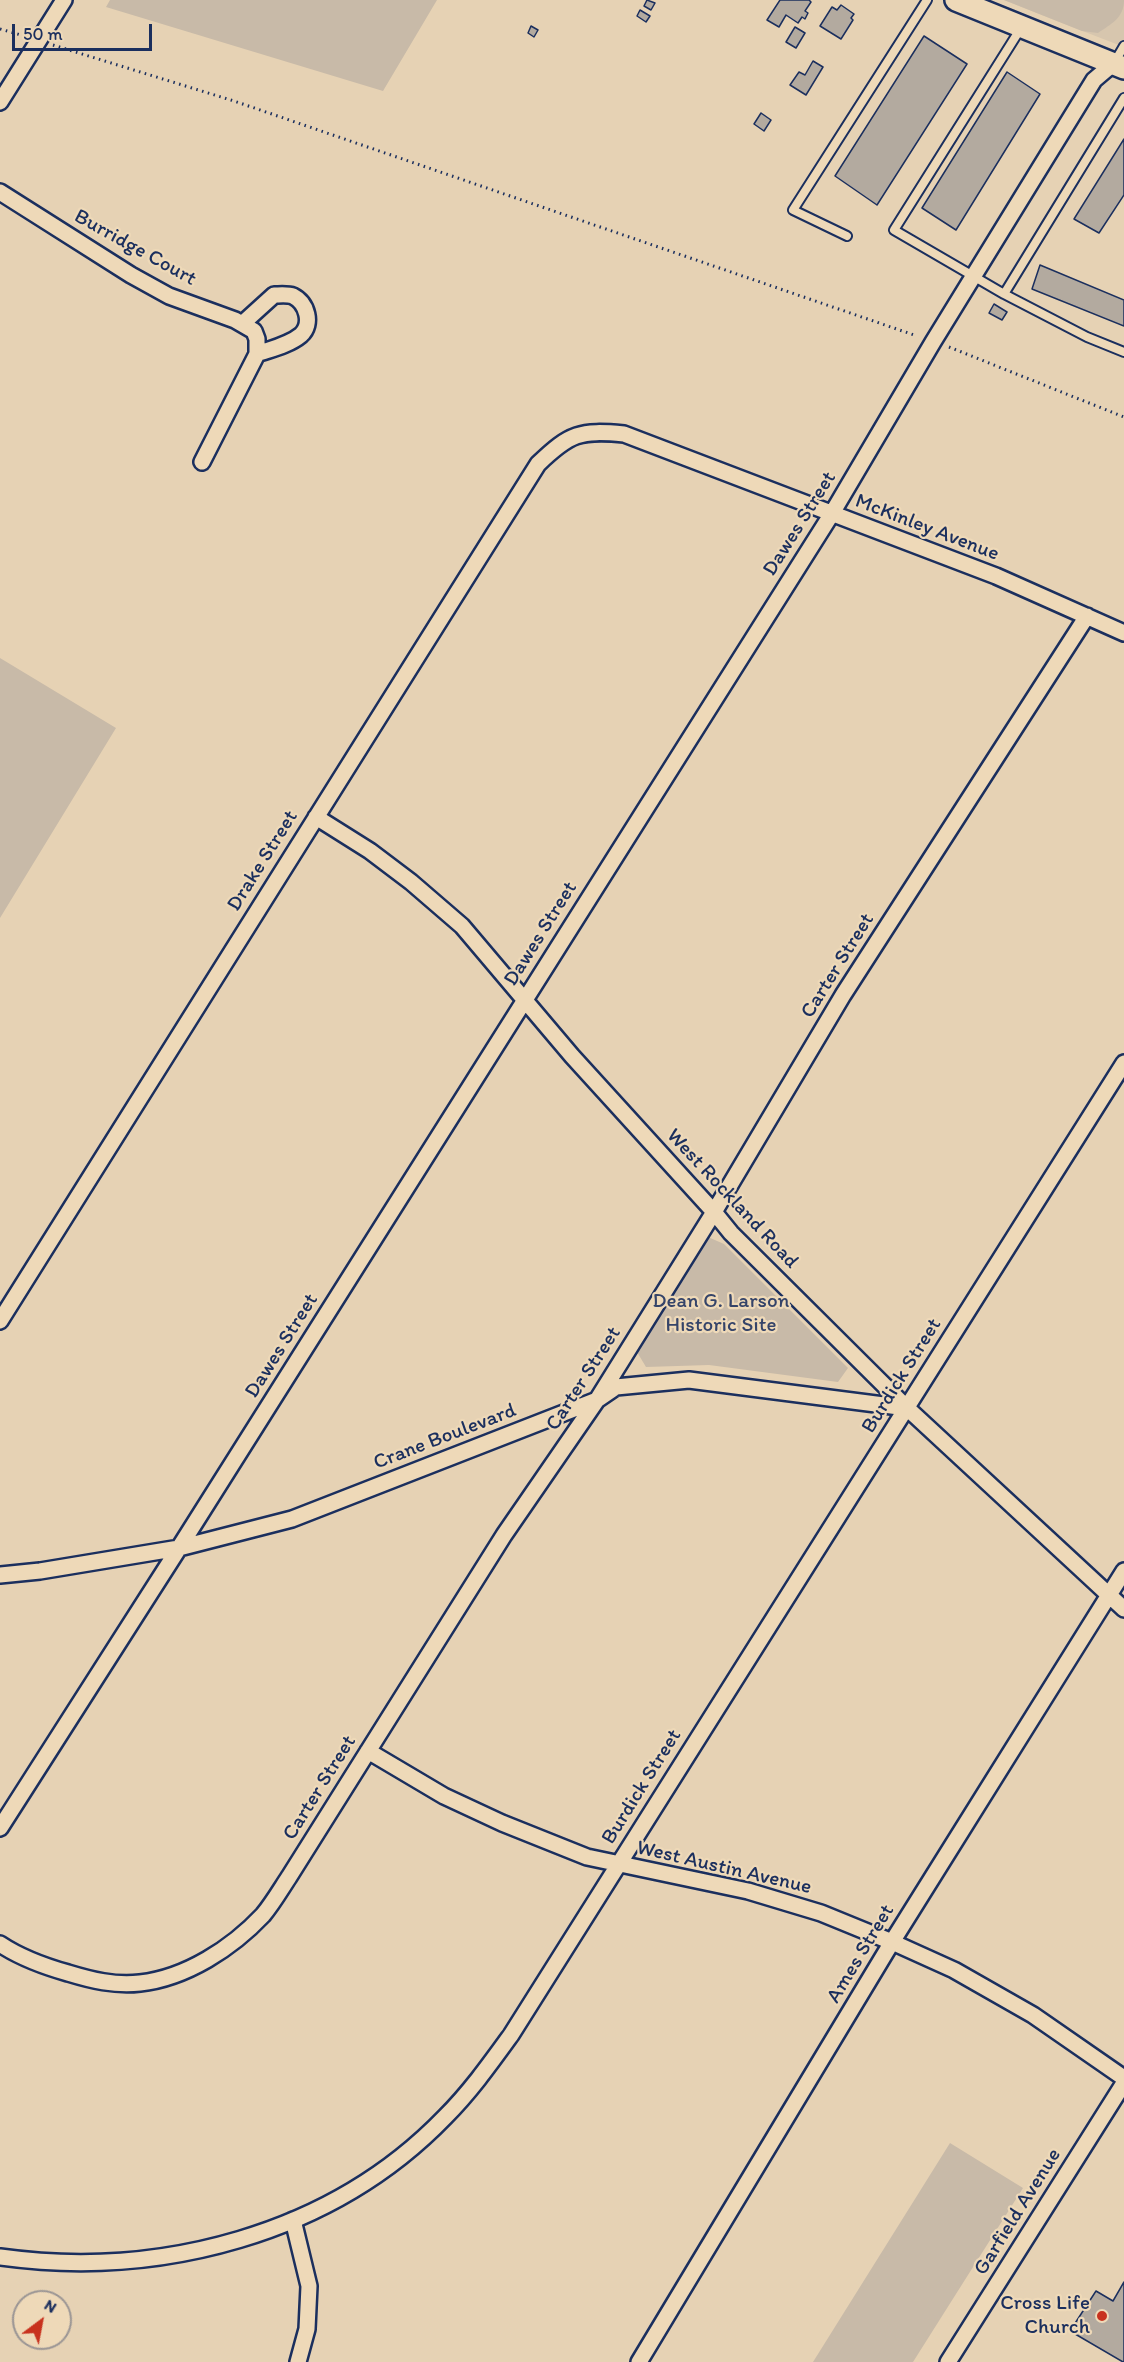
<!DOCTYPE html>
<html>
<head>
<meta charset="utf-8">
<style>
	body { margin:0 }
	#map { position:relative; width:1124px; height:2362px; overflow:hidden; background:#e6d2b4; font-family:Itim,sans-serif }
	canvas { display:block }
	.north { position:absolute; left:12px; top:2290px; width:60px; height:60px; box-sizing:border-box; background:#eed9b8; border:2px solid #9a9594; border-radius:50%; rotate:32deg; font-size:16px; font-weight:700; line-height:24px; text-align:center; color:#1b2f5e }
	.north::after { content:''; display:block; margin:auto; width:21px; height:27px; background:#c8321e; clip-path:polygon(50% 0,100% 100%,50% 72%,0 100%) }
	.scale { position:absolute; left:12px; top:24px; width:140px; height:27px; box-sizing:border-box; border:3px solid #1b2f5e; border-top:0; padding-left:8px; font-size:18px; line-height:21px; white-space:nowrap; color:#1b2f5e; -webkit-text-stroke:4px #eed9b8; paint-order:stroke }
</style>
</head>
<body>
<div id="map">
<canvas width="1124" height="2362"></canvas>
<div class="north">N</div>
<div class="scale">50 m</div>
</div>
<script>
const ctx = document.querySelector('canvas').getContext('2d');
ctx.lineJoin = 'round';
function fill(path, color) {
  ctx.fillStyle = color;
  ctx.fill(path, 'evenodd');
}
function trace(path, color, width, dash) {
  ctx.strokeStyle = color;
  ctx.lineWidth = width;
  ctx.lineCap = dash ? 'butt' : 'round';
  ctx.setLineDash(dash || []);
  ctx.stroke(path);
}
function label(font, color, halo, rows, align = 'center') {
  ctx.font = font + ' Itim,sans-serif';
  ctx.lineWidth = 4.5;
  ctx.setLineDash([]);
  ctx.textBaseline = 'middle';
  ctx.strokeStyle = halo;
  ctx.fillStyle = color;
  for (const [text, x, y, turn = 0] of rows) {
    ctx.save();
    ctx.translate(x, y);
    ctx.rotate((+turn || 0) * Math.PI / 180);
    ctx.textAlign = isNaN(turn) ? turn : align;
    if (halo) ctx.strokeText(text, 0, 0);
    ctx.fillText(text, 0, 0);
    ctx.restore();
  }
}
fill(new Path2D(`
	M 1004,0 L 1124,0 L 1124,47 L 1067,25 Z`), '#d7c6ae');
fill(new Path2D(`
	M 110,0 L 437,0 L 383,91 L 106,7 Z
	M 1004,0 L 1124,0 C 1124,18 1111,24 1098,33 L 1082,31 Z
	M 0,658 L 116,728 L 0,918 Z
	M 708,1237 L 724,1244 L 848,1368 L 838,1382 L 709,1365 L 646,1367 L 637,1352 Z
	M 950,2143 L 1023,2188 L 913,2362 L 813,2362 Z`), '#c8baa8');
const building = new Path2D(`
	M 647,0 L 655,3 L 651,10 L 644,6 Z
	M 780,0 L 809,0 L 811,2 L 805,11 L 808,13 L 805,19 L 802,17 L 798,23 L 786,15 L 779,27 L 767,20 Z
	M 841,5 L 854,14 L 851,18 L 853,20 L 841,39 L 820,26 L 832,7 L 837,10 Z
	M 640,10 L 650,16 L 646,22 L 637,16 Z
	M 531,26 L 538,30 L 534,37 L 528,33 Z
	M 795,27 L 805,33 L 796,48 L 786,42 Z
	M 924,36 L 967,64 L 877,205 L 835,176 Z
	M 813,61 L 823,67 L 806,95 L 790,85 L 799,72 L 805,75 Z
	M 1007,72 L 1040,94 L 956,230 L 922,208 Z
	M 761,113 L 771,120 L 764,131 L 754,124 Z
	M 1124,139 L 1124,195 L 1099,233 L 1074,219 Z
	M 1040,265 L 1124,300 L 1124,326 L 1032,289 Z
	M 994,304 L 1007,312 L 1002,320 L 989,313 Z
	M 1124,2282 L 1124,2361 L 1123,2362 L 1070,2331 L 1096,2291 L 1113,2301 Z`);
fill(building, '#b3aa9f');
trace(building, '#1b2f5e', 1.5);
const service = new Path2D(`
	M 1114,63 L 1124,46
	M 1124,98 L 1004,294 L 1087,337 L 1124,352
	M 847,236 L 793,210 L 927,0
	M 1004,294 L 894,230 L 1021,28`);
const minor = new Path2D(`
	M 0,102 L 64,0
	M 0,192 L 131,275 L 169,296 L 235,320 L 254,331 L 257,339 L 257,354 L 202,462
	M 242,324 L 274,295 C 279,295 288,294 293,296 C 307,303 313,324 301,335 C 289,345 271,349 257,354
	M 316,817 L 370,851 L 411,882 L 462,926 L 572,1056 L 714,1212 L 731,1233 L 907,1408 L 1124,1609
	M 0,1321 L 538,464 C 570,433 580,430 624,434 L 996,576 L 1124,633
	M 0,1575 L 40,1571 L 179,1548 L 292,1519 L 597,1400 L 616,1387 L 689,1380 L 907,1408
	M 368,1751 L 444,1796 L 502,1823 L 587,1857 L 748,1891 L 821,1913 L 892,1942 L 954,1970 L 1033,2015 L 1124,2078
	M 0,1828 L 179,1548 L 831,515 L 933,342 L 1094,80 L 1114,63
	M 0,1944 C 21,1958 43,1966 68,1973 C 91,1980 115,1986 140,1983 C 186,1978 232,1948 263,1915 C 273,1903 281,1889 289,1877 L 504,1535 L 597,1400 L 714,1212 L 843,995 L 1087,616
	M 293,2220 L 309,2286 L 307,2329 L 298,2362
	M 0,2257 C 159,2279 331,2235 445,2117 C 470,2092 490,2064 511,2035 L 1124,1063
	M 639,2362 L 892,1942 L 1124,1571
	M 948,2362 L 1124,2083`);
const secondary = new Path2D(`
	M 956,0 L 1124,68`);
trace(service, '#1b2f5e', 12);
trace(minor, '#1b2f5e', 20);
trace(secondary, '#1b2f5e', 26);
trace(new Path2D(`
	M 0,29 L 21,35
	M 53,45 L 234,101 L 917,336
	M 949,347 L 1124,417`), '#1b2f5e', 3, [1.5, 4.5]);
trace(service, '#eed9b8', 8);
trace(minor, '#eed9b8', 15);
trace(secondary, '#eed9b8', 21);
for (const [x, y, r, color] of [
	[1102,2316,6,"#c8321e"]
]) {
  const dot = new Path2D();
  dot.arc(x, y, r, 0, 2 * Math.PI);
  ctx.fillStyle = color;
  ctx.fill(dot);
  trace(dot, '#eed9b8', 2);
}
label('21px', '#1b2f5e', '#eed9b8', [
	["Burridge Court",135,248,29],
	["Dawes Street",800,524,-58],
	["McKinley Avenue",927,528,21],
	["Drake Street",263,861,-58],
	["Dawes Street",541,934,-58],
	["Carter Street",838,966,-58],
	["West Rockland Road",732,1199,47],
	["Dawes Street",282,1346,-58],
	["Burdick Street",902,1376,-58],
	["Carter Street",584,1379,-57],
	["Crane Boulevard",445,1437,-21],
	["Burdick Street",642,1787,-58],
	["Carter Street",320,1788,-58],
	["West Austin Avenue",724,1868,13],
	["Ames Street",861,1954,-59],
	["Garfield Avenue",1018,2212,-58]
]);
label('21px', '#354469', '#eed9b8', [
	["Dean G. Larson",721,1302],
	["Historic Site",721,1326]
]);
label('21px', '#1b2f5e', '#eed9b8', [
	["Cross Life",1090,2304],
	["Church",1090,2328]
], 'right');
</script>
</body>
</html>
